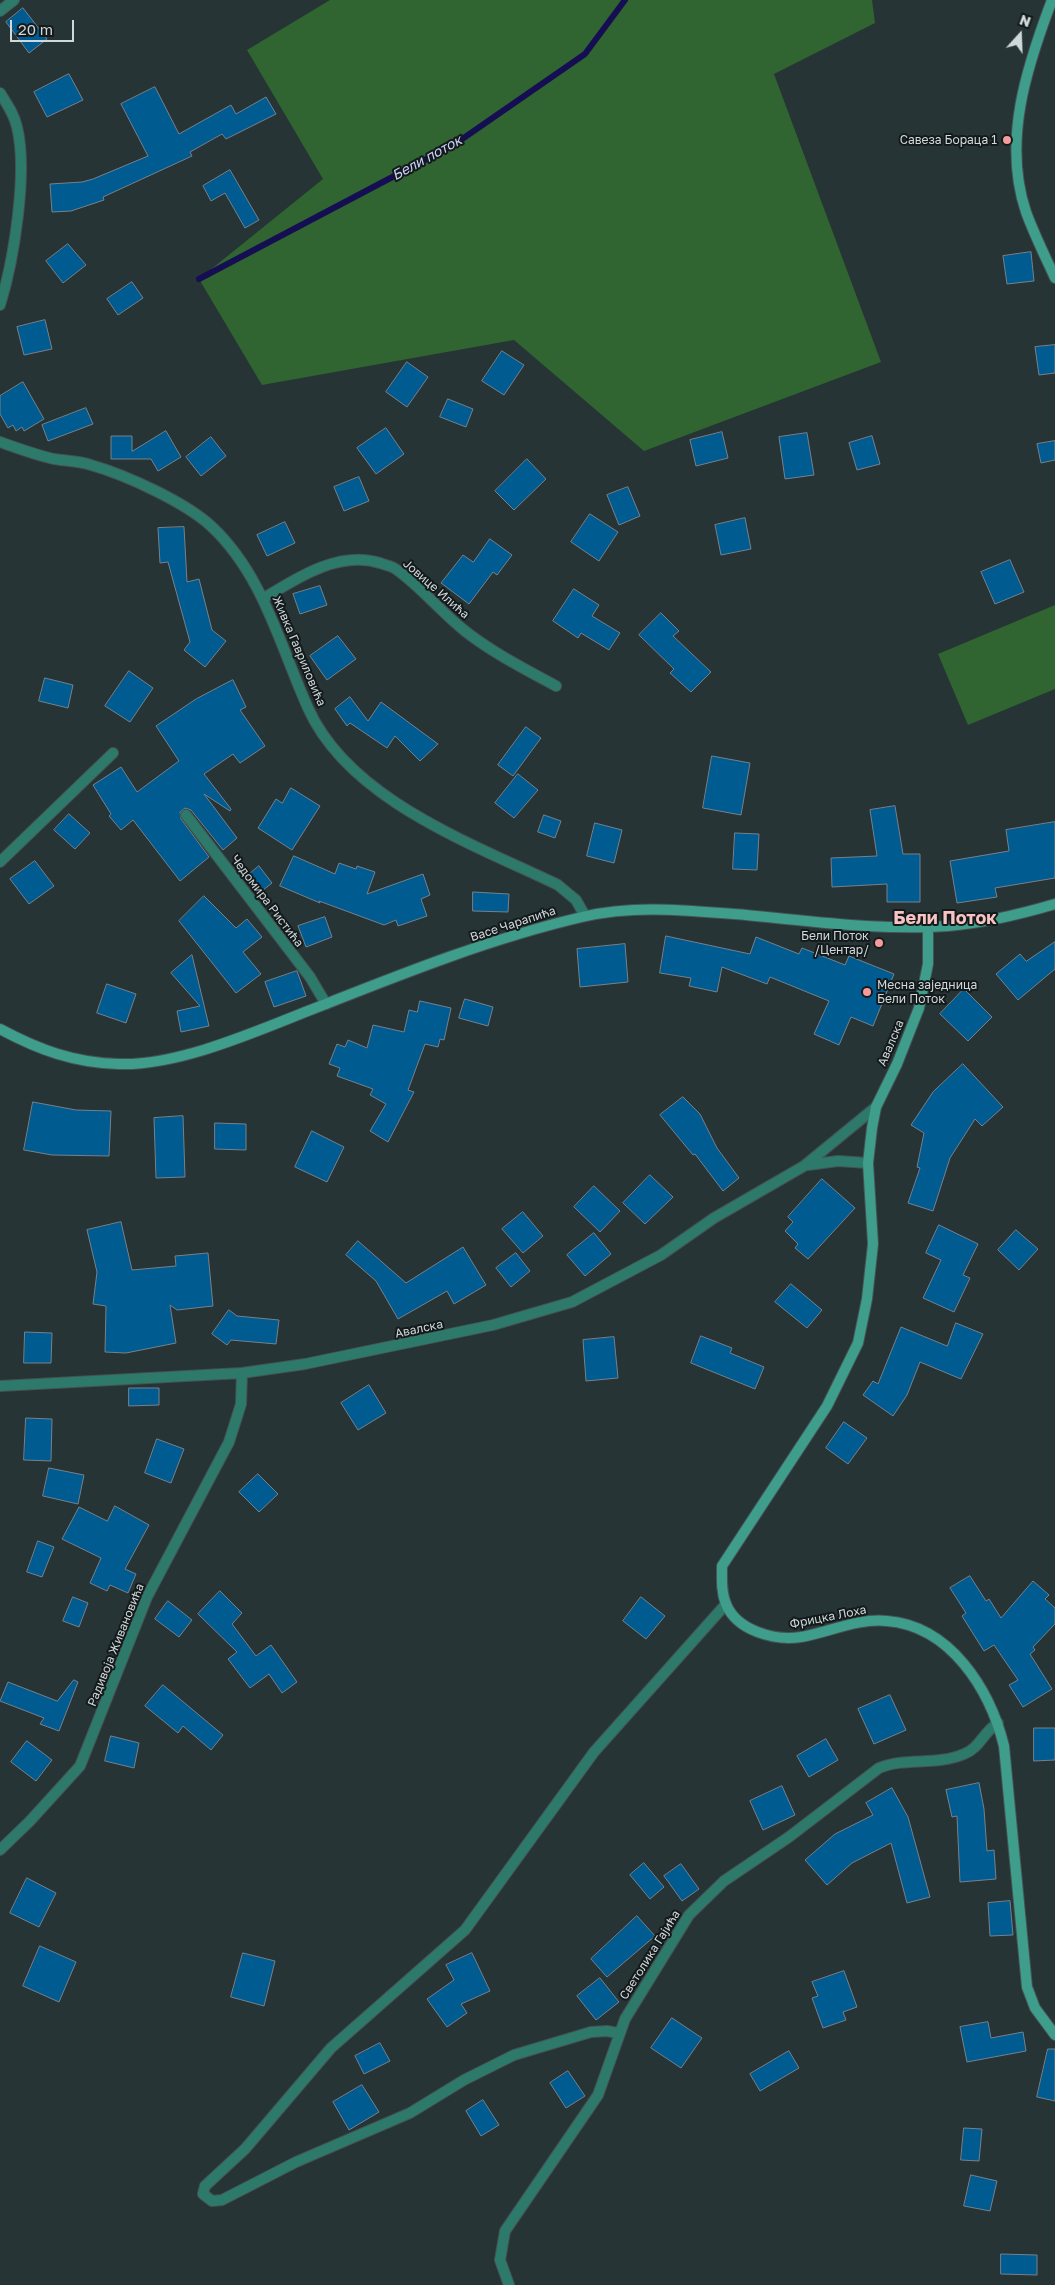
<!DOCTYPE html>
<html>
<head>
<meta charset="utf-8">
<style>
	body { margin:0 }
	#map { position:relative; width:1055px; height:2285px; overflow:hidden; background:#263436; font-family:"Golos Text",sans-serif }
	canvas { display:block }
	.north { position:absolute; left:995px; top:10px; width:50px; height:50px; -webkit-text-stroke:4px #141a1b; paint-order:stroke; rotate:20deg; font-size:14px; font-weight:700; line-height:20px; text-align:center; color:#cfd8da }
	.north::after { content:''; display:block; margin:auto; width:18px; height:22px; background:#cfd8da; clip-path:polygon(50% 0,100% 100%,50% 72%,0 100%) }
	.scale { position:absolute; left:10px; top:20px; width:64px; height:22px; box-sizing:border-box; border:2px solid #cfd8da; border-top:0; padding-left:6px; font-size:15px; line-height:18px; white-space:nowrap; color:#cfd8da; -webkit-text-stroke:4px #141a1b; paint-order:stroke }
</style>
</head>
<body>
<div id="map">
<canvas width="1055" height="2285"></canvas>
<div class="north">N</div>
<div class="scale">20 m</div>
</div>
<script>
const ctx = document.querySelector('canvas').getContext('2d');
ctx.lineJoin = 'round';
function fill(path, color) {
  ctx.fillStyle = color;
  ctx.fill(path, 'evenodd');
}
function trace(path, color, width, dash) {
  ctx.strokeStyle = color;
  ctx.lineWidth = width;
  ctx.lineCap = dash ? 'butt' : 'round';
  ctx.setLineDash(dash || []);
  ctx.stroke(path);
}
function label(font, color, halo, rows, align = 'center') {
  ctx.font = font + ' "Golos Text",sans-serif';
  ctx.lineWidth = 4;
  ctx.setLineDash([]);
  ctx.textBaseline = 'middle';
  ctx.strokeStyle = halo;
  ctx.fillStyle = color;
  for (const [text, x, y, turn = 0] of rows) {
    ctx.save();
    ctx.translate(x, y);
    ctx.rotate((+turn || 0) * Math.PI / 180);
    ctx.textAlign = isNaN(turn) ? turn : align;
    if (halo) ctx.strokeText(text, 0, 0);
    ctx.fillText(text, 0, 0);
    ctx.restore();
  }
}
fill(new Path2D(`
	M 330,0 L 872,0 L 875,23 L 774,74 L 881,362 L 644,451 L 514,340 L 262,385 L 199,279 L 323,179 L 247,50 Z
	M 1055,605 L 1055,689 L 968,725 L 938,654 Z`), '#306430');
trace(new Path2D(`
	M 199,279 L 455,144 L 585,54 L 625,0`), '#160e52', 6);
const building = new Path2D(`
	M 23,8 L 47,39 L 29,53 L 6,22 Z
	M 69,74 L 83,100 L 47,117 L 34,92 Z
	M 155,87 L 179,134 L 231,105 L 236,114 L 266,97 L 276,114 L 226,139 L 222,134 L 190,152 L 192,156 L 103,197 L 104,200 L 71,211 L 52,212 L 50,184 L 82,182 L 93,179 L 148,156 L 121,104 Z
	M 230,170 L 259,220 L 245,228 L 225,193 L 211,201 L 203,186 Z
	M 68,244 L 86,265 L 63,283 L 46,261 Z
	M 1031,252 L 1034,281 L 1007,284 L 1003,256 Z
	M 132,282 L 143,298 L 118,315 L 107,299 Z
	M 45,320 L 52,349 L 24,355 L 17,327 Z
	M 1055,345 L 1055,373 L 1039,375 L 1035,347 Z
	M 502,351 L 524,365 L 504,395 L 482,381 Z
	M 407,362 L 428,377 L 407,407 L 386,392 Z
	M 23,382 L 44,419 L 24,431 L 22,427 L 16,431 L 13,425 L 8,428 L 0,414 L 0,396 Z
	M 448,399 L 473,409 L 466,427 L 440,417 Z
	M 86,408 L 93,424 L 48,441 L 42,425 Z
	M 386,428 L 404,454 L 376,474 L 357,448 Z
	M 166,431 L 181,457 L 158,471 L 151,459 L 111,459 L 111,436 L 132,436 L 132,451 Z
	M 722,432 L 728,458 L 696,466 L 690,440 Z
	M 807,433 L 814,475 L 785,479 L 779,437 Z
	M 872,436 L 880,464 L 857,470 L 849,443 Z
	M 211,437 L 226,456 L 201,476 L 186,457 Z
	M 1055,441 L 1055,460 L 1041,463 L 1037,444 Z
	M 527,459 L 546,479 L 514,510 L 495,491 Z
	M 359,477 L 369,501 L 344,511 L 334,487 Z
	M 628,487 L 640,516 L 619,525 L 607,495 Z
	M 590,514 L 618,532 L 599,561 L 571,542 Z
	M 745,518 L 751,549 L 721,555 L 715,525 Z
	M 285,522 L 295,543 L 267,556 L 257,535 Z
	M 184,527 L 187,582 L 199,579 L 212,630 L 226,641 L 205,667 L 184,650 L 190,642 L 168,562 L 160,563 L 158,528 Z
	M 490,539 L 512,555 L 497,575 L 493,572 L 469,604 L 441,583 L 463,555 L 473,562 Z
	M 1010,560 L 1024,592 L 995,604 L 981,572 Z
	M 320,586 L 327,605 L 300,614 L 293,594 Z
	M 574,589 L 599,605 L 592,616 L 620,633 L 609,650 L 581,633 L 578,638 L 553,621 Z
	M 661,613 L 679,631 L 673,636 L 711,672 L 691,692 L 670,673 L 674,669 L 639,635 Z
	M 338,636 L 356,659 L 327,680 L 310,656 Z
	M 129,671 L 153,688 L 130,722 L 105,706 Z
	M 45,678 L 73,685 L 68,708 L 39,701 Z
	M 233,680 L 246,707 L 240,710 L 265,746 L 240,763 L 233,754 L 204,774 L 231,809 L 230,811 L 204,794 L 237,838 L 223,850 L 191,810 L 185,808 L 180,812 L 181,819 L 209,857 L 180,881 L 133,820 L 121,830 L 109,816 L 111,814 L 93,785 L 121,767 L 137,792 L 179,761 L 156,726 L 196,699 Z
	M 350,697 L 368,721 L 381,702 L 438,744 L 420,761 L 395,736 L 387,748 L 350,723 L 347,726 L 335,709 Z
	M 526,727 L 541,738 L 513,776 L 498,765 Z
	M 712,756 L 750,763 L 741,815 L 703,808 Z
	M 518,774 L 538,790 L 514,818 L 495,803 Z
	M 291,788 L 320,806 L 292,850 L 258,828 L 276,799 L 282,803 Z
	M 895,806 L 903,854 L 920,854 L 920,902 L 887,902 L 887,884 L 832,887 L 831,858 L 877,856 L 870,810 Z
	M 69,814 L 90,833 L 75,849 L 54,830 Z
	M 544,815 L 561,821 L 555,838 L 538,832 Z
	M 1055,822 L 1055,878 L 995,888 L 997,897 L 957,903 L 950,861 L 1009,851 L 1006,830 Z
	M 595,823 L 622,830 L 614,863 L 587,856 Z
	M 735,833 L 759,834 L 757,870 L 733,869 Z
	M 294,856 L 335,874 L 339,863 L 356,869 L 357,866 L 375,872 L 367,894 L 423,874 L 430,895 L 421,899 L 427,916 L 398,926 L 396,920 L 384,925 L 319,901 L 320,903 L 280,886 Z
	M 35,861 L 54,886 L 29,904 L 10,879 Z
	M 259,866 L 272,883 L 258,894 L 245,878 Z
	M 473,892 L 509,894 L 508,912 L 473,911 Z
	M 204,896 L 236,928 L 247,919 L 262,937 L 243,952 L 261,974 L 236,993 L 179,921 Z
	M 325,917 L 332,937 L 306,947 L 298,926 Z
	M 666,936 L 750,954 L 756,937 L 799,954 L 802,948 L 845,965 L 849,956 L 894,974 L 873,1026 L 851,1017 L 839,1045 L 814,1034 L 829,1001 L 770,977 L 767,984 L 722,967 L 717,992 L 689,986 L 691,978 L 660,973 Z
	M 1055,942 L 1055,969 L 1018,1000 L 996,974 L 1020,954 L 1026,961 Z
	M 625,944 L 628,982 L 580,987 L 577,949 Z
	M 192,955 L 209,1026 L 181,1032 L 177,1011 L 200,1006 L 171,973 Z
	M 297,971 L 306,996 L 274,1007 L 265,982 Z
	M 107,984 L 136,994 L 126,1023 L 97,1013 Z
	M 964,989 L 992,1017 L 968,1041 L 940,1014 Z
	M 465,999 L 493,1007 L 488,1026 L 459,1018 Z
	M 420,1001 L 451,1008 L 444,1040 L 440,1039 L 438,1047 L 425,1044 L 408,1090 L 414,1092 L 388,1142 L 370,1131 L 386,1104 L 370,1095 L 373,1089 L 337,1076 L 340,1068 L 329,1064 L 337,1044 L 345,1047 L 348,1040 L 367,1048 L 373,1025 L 404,1032 L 409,1010 L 417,1012 Z
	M 963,1064 L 1003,1107 L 982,1126 L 975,1119 L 950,1158 L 933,1211 L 908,1203 L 920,1168 L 917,1167 L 924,1133 L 911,1125 L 933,1092 Z
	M 683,1097 L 700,1114 L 717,1148 L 739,1178 L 723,1191 L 695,1154 L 693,1155 L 660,1115 Z
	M 33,1102 L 76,1110 L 111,1111 L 109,1156 L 52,1155 L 24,1150 Z
	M 183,1116 L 185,1177 L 156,1178 L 154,1118 Z
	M 215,1123 L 246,1124 L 246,1150 L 215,1149 Z
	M 312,1131 L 344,1147 L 327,1182 L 295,1167 Z
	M 650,1175 L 673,1197 L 645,1224 L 623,1203 Z
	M 822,1179 L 855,1208 L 808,1259 L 795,1248 L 798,1244 L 785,1231 L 793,1222 L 788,1217 Z
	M 594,1186 L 620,1211 L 600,1232 L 574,1207 Z
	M 523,1212 L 543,1236 L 523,1253 L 502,1229 Z
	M 121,1222 L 132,1270 L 176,1266 L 175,1256 L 208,1253 L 213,1306 L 177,1310 L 170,1305 L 176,1343 L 126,1353 L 105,1352 L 106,1306 L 93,1304 L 97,1272 L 87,1230 Z
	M 939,1225 L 978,1244 L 963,1275 L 970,1278 L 954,1312 L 923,1298 L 941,1260 L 926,1253 Z
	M 1016,1230 L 1038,1249 L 1019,1270 L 998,1250 Z
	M 594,1233 L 611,1254 L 585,1276 L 567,1255 Z
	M 358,1241 L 406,1283 L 463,1247 L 486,1285 L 454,1304 L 447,1291 L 398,1319 L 376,1281 L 346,1255 Z
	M 516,1253 L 530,1271 L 511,1287 L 496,1268 Z
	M 791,1284 L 822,1310 L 807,1328 L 775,1302 Z
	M 229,1310 L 237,1316 L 279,1320 L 276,1344 L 231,1340 L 227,1345 L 212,1334 Z
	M 956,1323 L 983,1334 L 961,1379 L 920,1362 L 907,1395 L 893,1416 L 863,1395 L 873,1381 L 878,1384 L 901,1327 L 947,1346 Z
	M 25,1332 L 52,1333 L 51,1363 L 24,1363 Z
	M 701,1336 L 732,1348 L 730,1353 L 764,1367 L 755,1389 L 691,1363 Z
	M 614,1337 L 618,1378 L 586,1381 L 583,1340 Z
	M 369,1385 L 386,1413 L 358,1430 L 341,1403 Z
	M 129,1388 L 159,1388 L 159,1405 L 129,1406 Z
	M 26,1418 L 52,1419 L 51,1461 L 24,1460 Z
	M 844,1422 L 867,1438 L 848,1464 L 826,1448 Z
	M 157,1439 L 184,1449 L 171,1483 L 145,1473 Z
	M 49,1468 L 84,1475 L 78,1504 L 43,1496 Z
	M 258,1474 L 278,1494 L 259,1512 L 239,1492 Z
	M 115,1506 L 149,1525 L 125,1569 L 136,1574 L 128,1593 L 110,1585 L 107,1591 L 90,1583 L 101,1558 L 62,1539 L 79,1507 L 107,1521 Z
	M 38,1541 L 54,1547 L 42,1577 L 27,1572 Z
	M 970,1576 L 986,1601 L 989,1599 L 1001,1618 L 1033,1581 L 1049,1595 L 1045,1599 L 1055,1608 L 1055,1624 L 1033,1647 L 1035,1650 L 1030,1654 L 1052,1689 L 1023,1707 L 1009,1685 L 1018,1680 L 994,1645 L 984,1651 L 962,1616 L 966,1613 L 950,1588 Z
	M 220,1591 L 242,1613 L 232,1624 L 256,1656 L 271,1645 L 297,1682 L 282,1693 L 269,1674 L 250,1688 L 228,1659 L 237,1652 L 198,1614 Z
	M 73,1597 L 88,1603 L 79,1627 L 63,1621 Z
	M 641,1597 L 665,1616 L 646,1639 L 623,1621 Z
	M 168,1601 L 192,1620 L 179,1637 L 155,1619 Z
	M 74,1680 L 78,1682 L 59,1731 L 40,1724 L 44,1718 L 0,1701 L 8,1682 L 57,1701 Z
	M 163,1685 L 223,1735 L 211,1750 L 183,1726 L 178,1733 L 145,1706 Z
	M 890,1695 L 906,1730 L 874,1744 L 858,1709 Z
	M 1034,1728 L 1055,1728 L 1055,1760 L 1034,1761 Z
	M 111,1736 L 139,1743 L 134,1768 L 105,1761 Z
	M 826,1739 L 838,1760 L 809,1777 L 797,1756 Z
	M 27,1741 L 52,1760 L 36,1781 L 11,1762 Z
	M 979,1783 L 984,1809 L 987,1851 L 994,1850 L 996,1879 L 960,1882 L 957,1816 L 952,1817 L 946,1790 Z
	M 782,1786 L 795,1815 L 763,1830 L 750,1801 Z
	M 892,1788 L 908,1817 L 930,1897 L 907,1903 L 891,1843 L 852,1863 L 827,1885 L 805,1860 L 835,1834 L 873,1815 L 866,1803 Z
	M 644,1863 L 664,1887 L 650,1899 L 630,1875 Z
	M 681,1864 L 699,1889 L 682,1901 L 664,1876 Z
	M 27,1878 L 56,1893 L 39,1927 L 10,1913 Z
	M 1010,1901 L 1013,1935 L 990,1936 L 988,1903 Z
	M 637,1916 L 655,1936 L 607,1977 L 591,1959 Z
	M 40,1946 L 76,1962 L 59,2002 L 23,1986 Z
	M 243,1953 L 275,1961 L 264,2006 L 231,1997 Z
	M 472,1953 L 490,1991 L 461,2004 L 467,2013 L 447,2027 L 427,1999 L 454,1980 L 446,1965 Z
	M 844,1971 L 857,2007 L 843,2012 L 846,2020 L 823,2028 L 812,1998 L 818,1996 L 812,1982 Z
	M 600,1978 L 619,2002 L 596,2020 L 577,1996 Z
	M 672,2018 L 702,2038 L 681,2068 L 651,2048 Z
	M 988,2022 L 991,2038 L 1023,2032 L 1026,2051 L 967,2062 L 960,2027 Z
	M 380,2043 L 390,2061 L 364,2074 L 355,2056 Z
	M 1048,2049 L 1055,2049 L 1055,2101 L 1037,2097 Z
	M 789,2051 L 799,2068 L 760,2091 L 750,2074 Z
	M 568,2071 L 585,2096 L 566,2108 L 550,2083 Z
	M 362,2085 L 379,2112 L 349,2130 L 333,2102 Z
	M 483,2100 L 499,2125 L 481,2136 L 466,2111 Z
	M 964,2128 L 982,2129 L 979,2161 L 961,2160 Z
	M 971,2175 L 997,2181 L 990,2211 L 964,2206 Z
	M 1001,2254 L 1037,2255 L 1037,2275 L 1001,2274 Z`);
fill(building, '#005b91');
trace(building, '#76818b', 1);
const street = new Path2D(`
	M 0,11 L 14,0
	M 0,93 C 7,104 14,114 17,127 C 28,172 14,260 0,305
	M 0,442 C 17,448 36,455 54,459 C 66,461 79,461 91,465 C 126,475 185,502 211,526 C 263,574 280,646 308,708 C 349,800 473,844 558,885 L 576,900 L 585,916
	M 264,598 C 297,578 339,550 380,563 C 385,565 393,566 397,570 C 422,588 441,612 465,631 C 493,653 525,669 556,686
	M 186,815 L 310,977 L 326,1004
	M 0,862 L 113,753
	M 808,1165 L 838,1161 L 868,1163
	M 0,1386 L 242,1373 L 305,1364 L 493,1325 L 572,1302 L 661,1255 L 714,1218 L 804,1166 L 876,1107
	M 0,1850 L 30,1821 L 80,1766 L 147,1597 L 229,1442 L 241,1404 L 242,1373
	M 618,2033 L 607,2031 L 591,2032 L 514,2055 L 464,2080 L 410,2113 L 296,2162 L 222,2200 L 212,2201 L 203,2194 L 205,2186 L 245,2149 L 331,2048 L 465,1930 L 594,1752 L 726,1604
	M 509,2285 L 500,2260 L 505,2231 L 598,2095 L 625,2019 L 689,1915 L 724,1881 L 789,1837 L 879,1768 C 905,1757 936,1766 964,1754 C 980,1748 984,1731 998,1723`);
const secondary = new Path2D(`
	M 1052,0 C 1027,66 1002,141 1026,212 C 1034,234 1045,256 1055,278
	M 928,926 L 928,964 L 919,1008 L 897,1064 L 876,1107 L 872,1128 L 868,1163 L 873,1244 L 867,1299 L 858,1343 L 827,1406 L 722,1566 C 722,1579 721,1592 726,1604 C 737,1631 775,1641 801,1637 C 830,1632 857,1618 887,1621 C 951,1626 990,1690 1004,1746 L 1027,1987 L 1035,2008 L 1055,2035
	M 0,1029 C 39,1050 75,1063 119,1064 C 181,1066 261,1029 318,1007 C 404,973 492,938 582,917 C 636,904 691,911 746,915 C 811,921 883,931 948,926 C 983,923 1021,914 1055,904`);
trace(street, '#445254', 12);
trace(secondary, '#445254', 12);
trace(street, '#2e7a6a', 10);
trace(secondary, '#3e9e8b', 10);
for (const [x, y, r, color] of [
	[1007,140,5,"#f59b9c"],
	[879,943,5,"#f59b9c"],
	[867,992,5,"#f59b9c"]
]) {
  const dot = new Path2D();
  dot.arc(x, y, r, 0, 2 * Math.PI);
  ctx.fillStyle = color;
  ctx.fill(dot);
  trace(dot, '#141a1b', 2);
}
label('12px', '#cfd8da', '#141a1b', [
	["Савеза Бораца 1",997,140],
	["Бели Поток",869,936],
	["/Центар/",869,950],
	["Месна заједница",877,985,"left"],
	["Бели Поток",877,999,"left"]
], 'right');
label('12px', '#cfd8da', '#141a1b', [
	["Јовице Илића",436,589,41],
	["Живка Гавриловића",299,651,67],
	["Чедомира Ристића",267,901,53],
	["Васе Чарапића",513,924,-18],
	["Авалска",891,1043,-67],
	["Авалска",419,1329,-12],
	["Фрицка Лоха",828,1617,-11],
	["Радивоја Живановића",116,1645,-68],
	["Светолика Гајића",650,1955,-58]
]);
label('italic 14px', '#cbd2fb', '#141a1b', [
	["Бели поток",427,158,-29]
]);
label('bold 18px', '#f8c3c3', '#141a1b', [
	["Бели Поток",945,918]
]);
</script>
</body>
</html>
